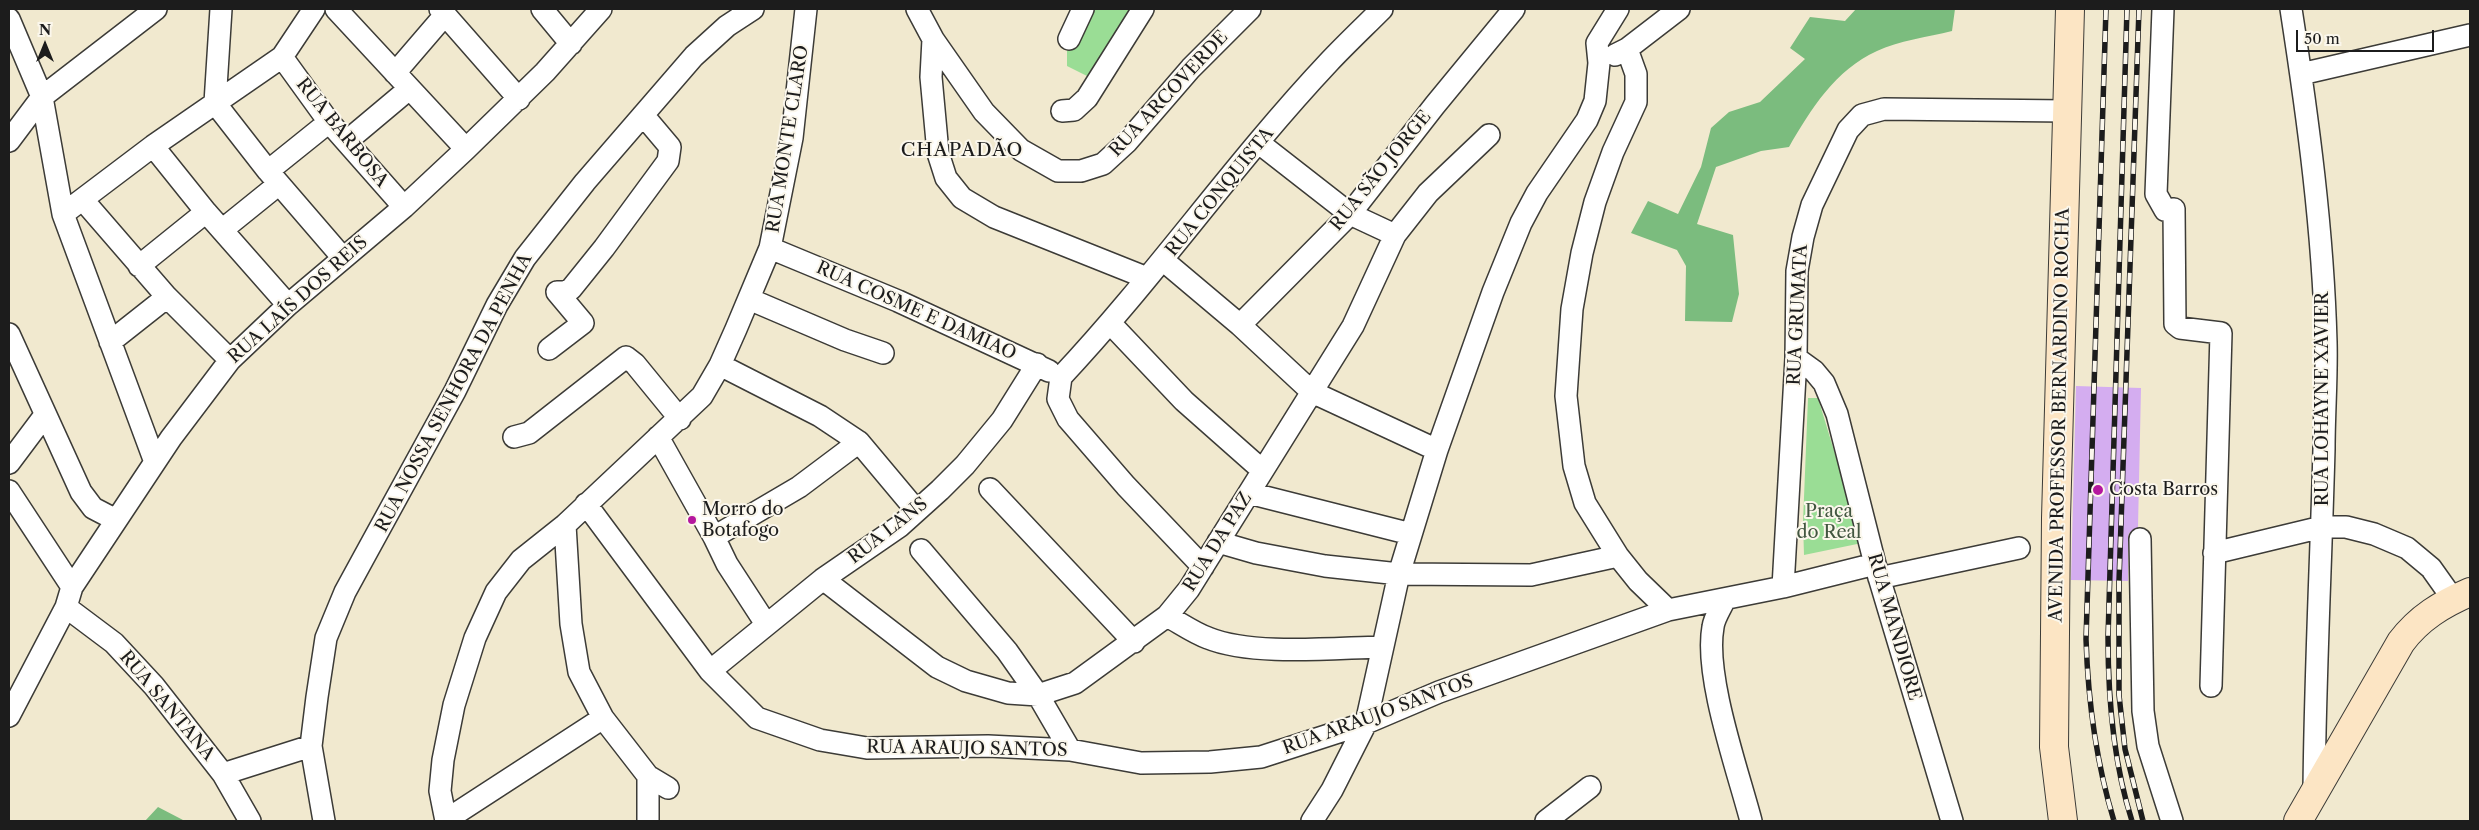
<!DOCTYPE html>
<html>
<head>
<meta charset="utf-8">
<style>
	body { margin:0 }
	#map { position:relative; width:2479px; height:830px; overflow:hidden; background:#f1e9cf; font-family:"Libre Caslon Text",serif }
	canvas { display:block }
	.frame { position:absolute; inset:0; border:10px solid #1c1c1c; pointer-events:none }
	.north { position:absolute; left:20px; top:20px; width:50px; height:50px; -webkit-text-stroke:4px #fbf7ec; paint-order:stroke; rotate:0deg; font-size:14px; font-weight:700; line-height:20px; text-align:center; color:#1c1c1c }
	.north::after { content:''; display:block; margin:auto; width:18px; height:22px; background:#1c1c1c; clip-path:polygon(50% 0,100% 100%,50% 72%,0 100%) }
	.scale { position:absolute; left:2296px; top:30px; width:138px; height:22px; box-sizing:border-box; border:2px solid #1c1c1c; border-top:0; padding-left:6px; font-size:15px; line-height:18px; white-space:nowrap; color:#1c1c1c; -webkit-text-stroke:4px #fbf7ec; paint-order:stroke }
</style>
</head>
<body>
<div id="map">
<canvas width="2479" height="830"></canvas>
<div class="frame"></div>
<div class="north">N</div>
<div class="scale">50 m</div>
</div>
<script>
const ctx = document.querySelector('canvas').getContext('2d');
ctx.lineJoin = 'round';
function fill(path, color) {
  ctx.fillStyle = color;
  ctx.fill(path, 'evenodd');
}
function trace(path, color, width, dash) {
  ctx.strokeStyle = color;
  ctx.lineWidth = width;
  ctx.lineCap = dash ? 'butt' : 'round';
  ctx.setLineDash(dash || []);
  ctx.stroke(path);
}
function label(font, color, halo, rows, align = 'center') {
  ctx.font = font + ' "Libre Caslon Text",serif';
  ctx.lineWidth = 4;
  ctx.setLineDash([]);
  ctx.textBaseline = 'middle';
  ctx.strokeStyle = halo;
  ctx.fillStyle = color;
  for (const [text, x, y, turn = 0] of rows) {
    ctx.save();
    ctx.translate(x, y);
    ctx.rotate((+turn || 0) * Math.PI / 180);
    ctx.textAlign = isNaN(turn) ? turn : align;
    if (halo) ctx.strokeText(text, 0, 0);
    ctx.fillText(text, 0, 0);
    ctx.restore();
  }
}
fill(new Path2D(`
	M 1071,9 L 1132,9 L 1093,79 L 1067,66 L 1067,30 Z
	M 1808,398 L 1818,398 L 1862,543 L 1804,555 L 1803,522 Z`), '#9add95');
fill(new Path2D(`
	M 1856,9 L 1955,9 L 1952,31 C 1928,37 1898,41 1877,51 C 1835,70 1811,109 1789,147 L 1761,151 L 1716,167 L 1697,224 L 1733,235 L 1739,294 L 1732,322 L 1685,321 L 1686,266 L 1677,250 L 1631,233 L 1648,201 L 1678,214 L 1701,167 L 1711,128 L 1729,112 L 1760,102 L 1805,59 L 1790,48 L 1810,17 L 1845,21 Z
	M 158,807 L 183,820 L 184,821 L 145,821 Z`), '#7bbc7e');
fill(new Path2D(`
	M 2076,386 L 2141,388 L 2138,527 L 2129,533 L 2128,539 L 2128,581 L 2071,580 Z`), '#d4adf0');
const street = new Path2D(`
	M 336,9 L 466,149
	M 440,9 L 519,99
	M 542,9 L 571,44
	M 917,9 L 933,39 L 931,77 L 938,153 L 946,178 L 962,198 L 994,217 L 1147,278
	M 2163,9 L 2156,194 L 2165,210 L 2174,209 L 2175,324 L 2180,328 L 2221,333 L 2211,686
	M 2291,9 C 2308,119 2323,230 2326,342 C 2327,377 2324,413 2324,449 C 2321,563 2315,677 2314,792
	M 9,19 L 42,97 L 63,214 L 155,462
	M 933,39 L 984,112 L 1021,150 L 1058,171 L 1081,171 L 1103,164 L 1127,142 L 1191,68 L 1250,9
	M 1069,39 L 1083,9
	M 1627,49 L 1636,74 L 1636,102 L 1613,152 L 1595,202 L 1582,253 L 1572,309 L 1566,396 L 1574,466 L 1585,503 L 1618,556 L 1638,581 L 1668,610
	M 1615,55 L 1627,49 L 1679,9
	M 282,57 L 329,122 L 404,207
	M 395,73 L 444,16
	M 2301,74 L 2470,35
	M 215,103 L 268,171 L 343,258
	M 215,103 L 221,9
	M 1062,111 L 1074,110 L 1087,98 L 1143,9
	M 9,141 L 42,97 L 156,9
	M 347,141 L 409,89
	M 1259,143 L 1350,214 L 1395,235
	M 153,146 L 206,212 L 288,305
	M 268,171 L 329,122
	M 83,200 L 167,297 L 230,360
	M 63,214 L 153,146 L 282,57 L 314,9
	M 222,230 L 279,184
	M 770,248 L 898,301 L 1049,371
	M 1164,261 L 1240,325 L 1312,392 L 1437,450
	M 139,266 L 206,212
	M 557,292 L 565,292 L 571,289 L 604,248 L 668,161 L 670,147 L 643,115
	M 749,299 L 845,340 L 883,353
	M 1110,323 L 1184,401 L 1262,470
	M 1240,325 L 1350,214 L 1435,105 L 1514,9
	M 9,334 L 81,492 L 93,508 L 116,520
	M 110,342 L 167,297
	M 549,349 L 583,323 L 557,292
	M 1796,358 L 1814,371 L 1824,383 L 1837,414 L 1875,564 L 1952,821
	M 720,365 L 820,416 L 859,442 L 916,510
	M 1061,377 C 1155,277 1234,163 1329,62 C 1346,44 1364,27 1382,9
	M 1061,377 L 1058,399 L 1068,419 L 1126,486 L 1203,567
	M 514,437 L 529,433 L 626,357 L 635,364 L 680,419
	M 658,437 L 714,537 L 727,564 L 766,624
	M 9,463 L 45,415
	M 990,489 L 1134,642
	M 9,491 L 72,587
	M 1249,493 L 1411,534
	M 586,504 L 710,671 L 757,718 L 820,740 L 867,748 L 988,746 L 1070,750 L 1141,763 L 1210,762 L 1261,757 L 1366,723 L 1439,692 L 1668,610 L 1783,587 L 1875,564
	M 565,525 L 571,624 L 579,672 L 603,718 L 648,776 L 668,788
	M 714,537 L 799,487 L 859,442
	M 2140,539 L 2143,711 L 2148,746 L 2172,821
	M 1218,542 L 1256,553 L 1325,566 L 1399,574 L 1531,575 L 1618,556
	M 921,550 L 1007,651 L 1038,695 L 1070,750
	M 2214,553 L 2322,527 L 2346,527 L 2374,534 L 2407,548 L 2431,568 L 2453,599
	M 1879,578 L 2019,548
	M 823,579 L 937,667 L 966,681 L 1008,693 L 1038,695 L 1075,683 L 1167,616 L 1189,589 L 1353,326 L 1395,235 L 1428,193 L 1489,135
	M 1783,587 L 1796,358 L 1797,271 L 1803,237 L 1812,205 L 1848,130 L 1862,115 L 1884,109 L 2067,111
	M 1725,599 C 1721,608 1714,618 1713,627 C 1704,676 1738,771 1751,821
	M 66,607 L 114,643 L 154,686 L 223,774 L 250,821
	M 1167,616 C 1180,623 1194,633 1208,638 C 1252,656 1333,648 1381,647
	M 710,671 L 823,579 L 900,526 L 940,490 L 965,465 L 1002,420 L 1037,364
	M 9,716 L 66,607 L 72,587 L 171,438 L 230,360 L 288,305 L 404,207 L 466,149 L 545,72 L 601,9
	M 223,774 L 311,746
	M 446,820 L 603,718
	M 324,821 L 311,746 L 317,697 L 326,638 L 345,592 L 363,559 L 455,391 L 497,305 L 525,258 L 585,182 L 694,56 L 727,26 L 753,9
	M 446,821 L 440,791 L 443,760 L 454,705 L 475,638 L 496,592 L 521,560 L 565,525 L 702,396 L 720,365 L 736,329 L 770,248 L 792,138 L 806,9
	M 648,821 L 648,776
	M 1312,821 L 1332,790 L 1366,723 L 1399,574 L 1437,450 L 1493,292 L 1521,223 L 1537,193 L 1587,120 L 1595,101 L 1599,63 L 1597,43 L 1618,9
	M 1546,821 L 1590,787`);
const secondary = new Path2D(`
	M 2063,821 L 2054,747 L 2056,518 L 2070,9
	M 2298,821 L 2401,642 C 2419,618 2442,604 2470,592`);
trace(street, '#3c3b37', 24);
trace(secondary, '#3c3b37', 30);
trace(street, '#fff', 21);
trace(secondary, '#fce5c4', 28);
const rail = new Path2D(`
	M 2106,9 L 2086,639 C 2088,701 2096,762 2114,821
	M 2127,9 L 2108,637 C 2108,699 2113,762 2132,821
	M 2139,9 L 2119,581 L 2119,695 L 2125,749 L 2143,821`);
trace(rail, '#1c1c1c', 5.5);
trace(rail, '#fbf7ec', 4, [11]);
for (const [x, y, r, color] of [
	[2098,490,6,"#b5179e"],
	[692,520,5,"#b5179e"]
]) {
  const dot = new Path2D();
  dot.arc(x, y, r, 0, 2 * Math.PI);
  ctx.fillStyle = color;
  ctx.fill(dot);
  trace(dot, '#fbf7ec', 2);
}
label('18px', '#1c1c1c', '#fbf7ec', [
	["RUA ARCOVERDE",1169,94,-47],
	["RUA BARBOSA",342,133,51],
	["RUA MONTE CLARO",788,139,-81],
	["RUA SÃO JORGE",1381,171,-51],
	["RUA CONQUISTA",1220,192,-51],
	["RUA LAÍS DOS REIS",298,300,-42],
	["RUA COSME E DAMIAO",916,311,24],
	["RUA GRUMATA",1798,315,-87],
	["RUA NOSSA SENHORA DA PENHA",454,393,-62],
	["RUA LOHAYNE XAVIER",2323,399,-90],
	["AVENIDA PROFESSOR BERNARDINO ROCHA",2060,415,-89],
	["RUA LANS",888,531,-38],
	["RUA DA PAZ",1218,542,-58],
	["RUA MANDIORE",1894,627,74],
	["RUA SANTANA",167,706,50],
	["RUA ARAUJO SANTOS",1378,715,-20],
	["RUA ARAUJO SANTOS",967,749,1]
]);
label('18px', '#1c1c1c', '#fbf7ec', [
	["Costa Barros",2109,490],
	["Morro do",702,510],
	["Botafogo",702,531]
], 'left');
label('18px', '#425640', '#fbf7ec', [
	["Praça",1829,512],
	["do Real",1829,533]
]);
ctx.letterSpacing = '1px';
label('19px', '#1c1c1c', '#fbf7ec', [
	["CHAPADÃO",962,151]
]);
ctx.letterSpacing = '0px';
</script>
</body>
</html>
